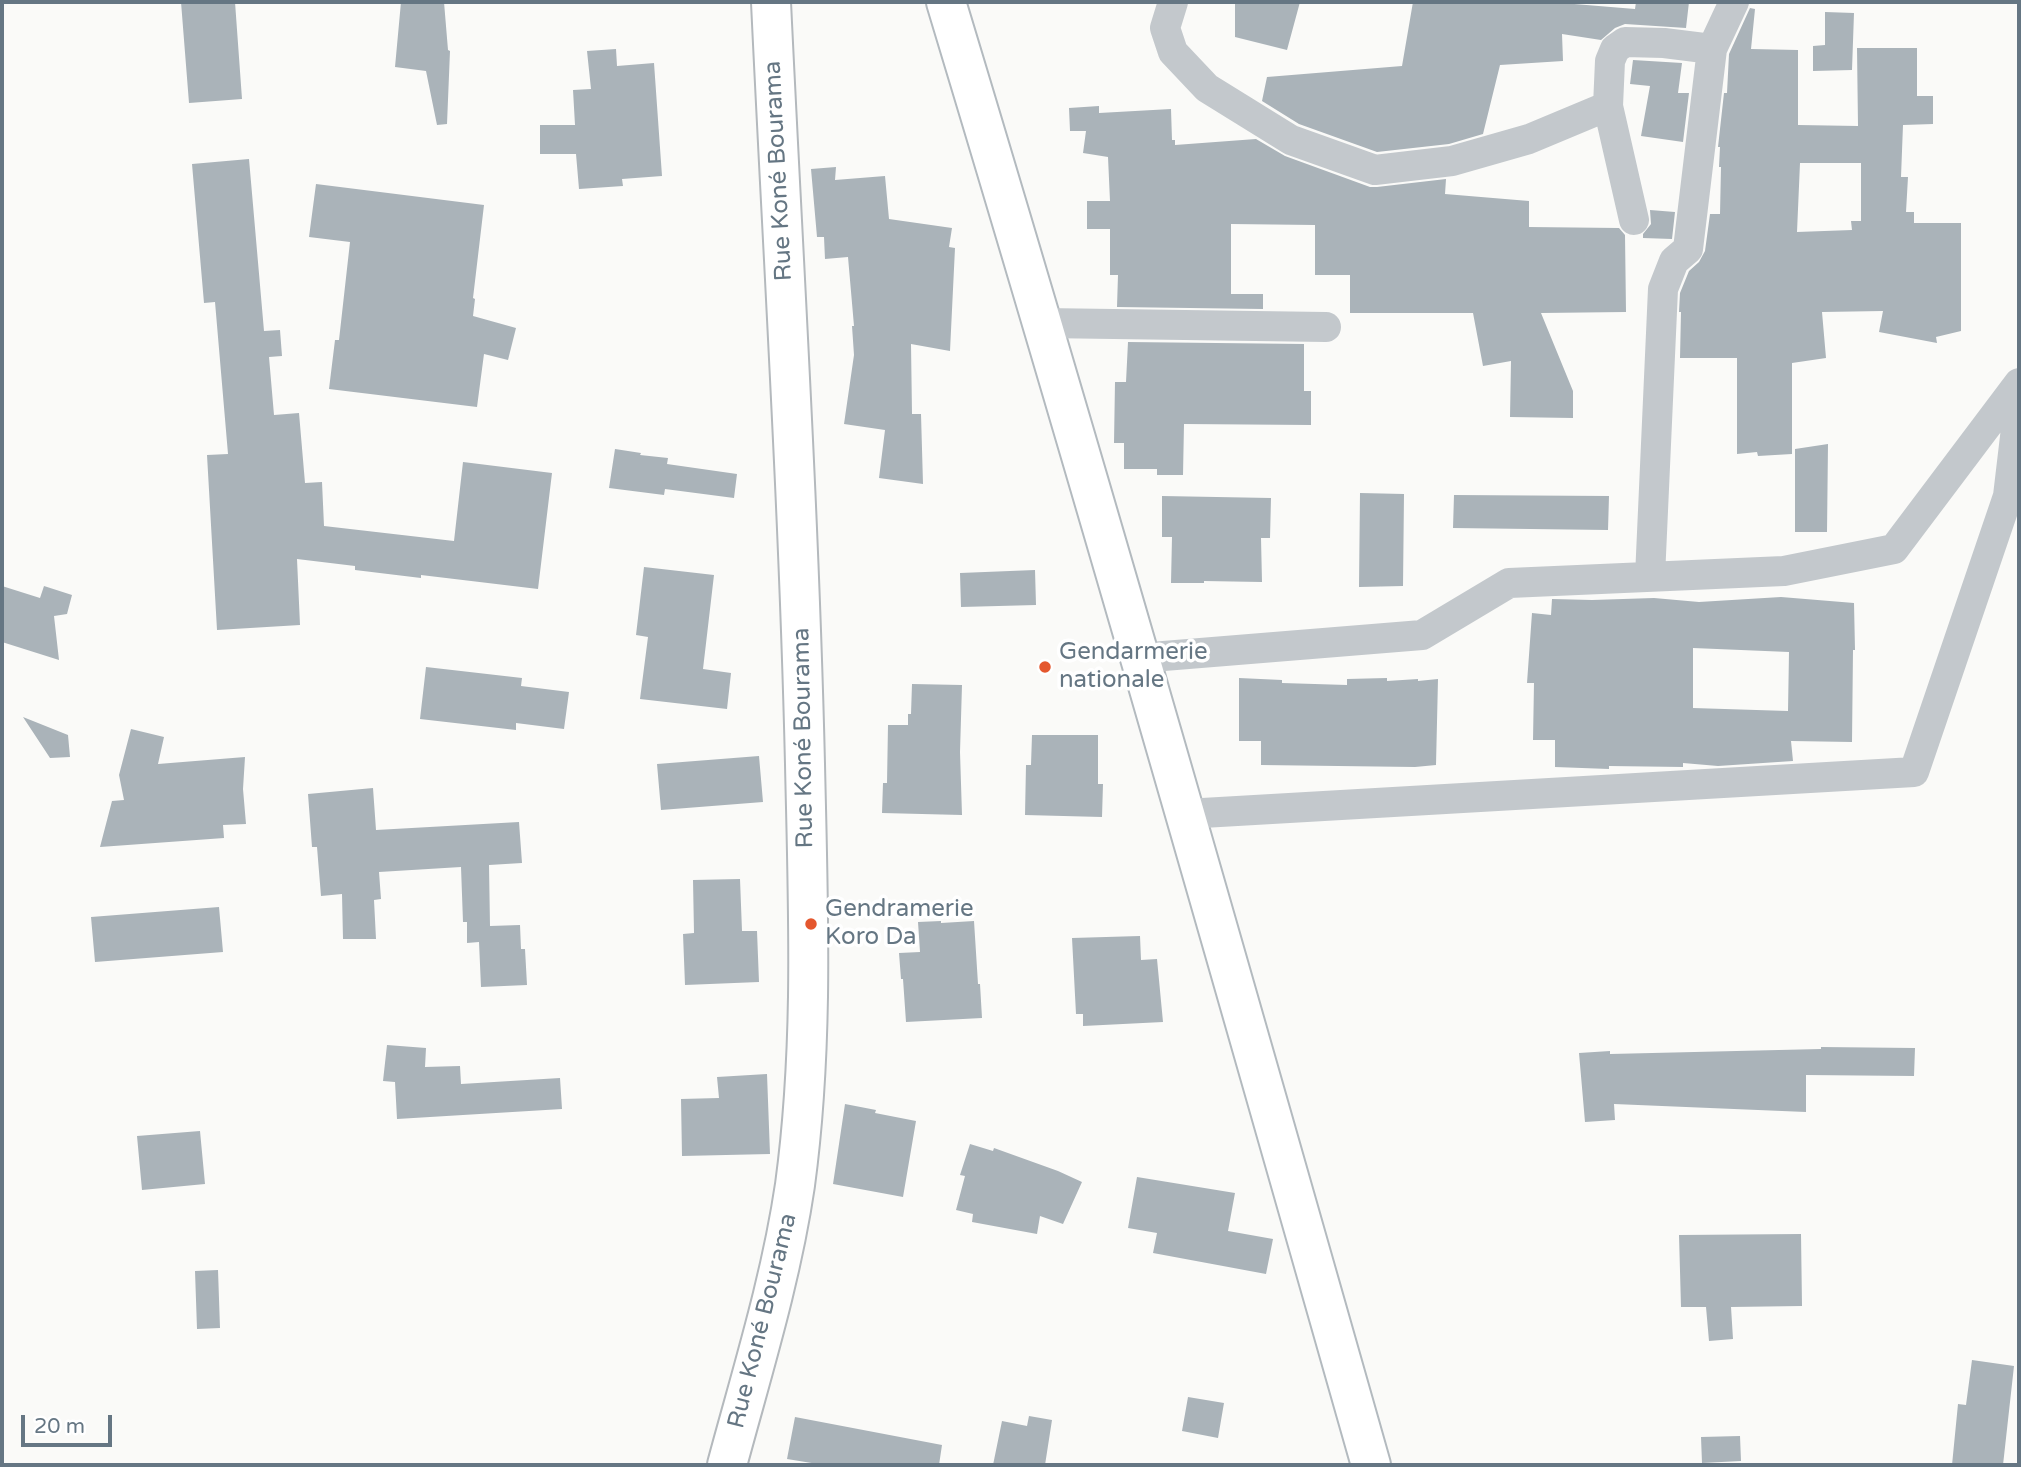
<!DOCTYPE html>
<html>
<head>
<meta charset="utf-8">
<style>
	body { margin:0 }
	#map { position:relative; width:2021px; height:1467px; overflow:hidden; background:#fafaf8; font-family:"Varela Round",sans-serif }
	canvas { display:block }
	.frame { position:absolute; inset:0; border:4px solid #657683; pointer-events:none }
	.scale { position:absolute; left:21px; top:1415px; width:91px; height:32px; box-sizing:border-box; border:4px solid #657683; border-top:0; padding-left:9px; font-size:21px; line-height:24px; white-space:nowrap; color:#657683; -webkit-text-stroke:5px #fff; paint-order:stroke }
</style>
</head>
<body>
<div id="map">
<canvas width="2021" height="1467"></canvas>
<div class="frame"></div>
<div class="scale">20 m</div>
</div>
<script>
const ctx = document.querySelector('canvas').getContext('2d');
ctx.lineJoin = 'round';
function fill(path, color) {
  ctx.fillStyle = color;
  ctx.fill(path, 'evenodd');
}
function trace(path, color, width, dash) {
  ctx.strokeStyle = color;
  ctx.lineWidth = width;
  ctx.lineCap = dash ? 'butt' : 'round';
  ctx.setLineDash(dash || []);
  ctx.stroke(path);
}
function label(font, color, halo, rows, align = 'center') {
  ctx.font = font + ' "Varela Round",sans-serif';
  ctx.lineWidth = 7;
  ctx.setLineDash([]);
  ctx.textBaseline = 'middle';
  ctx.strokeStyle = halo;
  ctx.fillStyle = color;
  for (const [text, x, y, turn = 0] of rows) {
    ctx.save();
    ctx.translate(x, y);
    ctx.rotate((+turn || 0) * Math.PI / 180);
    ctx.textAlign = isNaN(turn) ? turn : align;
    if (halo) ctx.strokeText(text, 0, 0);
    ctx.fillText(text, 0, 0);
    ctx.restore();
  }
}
fill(new Path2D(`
	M 181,2 L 235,2 L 242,99 L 189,103 Z
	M 401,2 L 444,2 L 448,50 L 450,51 L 447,124 L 437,125 L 426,71 L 395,67 Z
	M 1235,2 L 1300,2 L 1287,50 L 1235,37 Z
	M 1413,2 L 1550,2 L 1635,9 L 1636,2 L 1689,2 L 1686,28 L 1625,24 L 1615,28 L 1601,40 L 1562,34 L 1563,61 L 1500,65 L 1483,134 L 1449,144 L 1377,152 L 1299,124 L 1262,101 L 1267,77 L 1402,66 Z
	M 1750,8 L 1755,9 L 1751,49 L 1798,50 L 1798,125 L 1858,126 L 1857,48 L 1917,48 L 1917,96 L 1933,96 L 1933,124 L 1903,125 L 1901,177 L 1908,177 L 1906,212 L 1914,212 L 1914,223 L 1961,223 L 1961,331 L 1936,337 L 1937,343 L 1879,332 L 1883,311 L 1822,312 L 1826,358 L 1792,363 L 1792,454 L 1758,456 L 1757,452 L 1737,454 L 1737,358 L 1680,358 L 1681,312 L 1679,312 L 1680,293 L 1689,271 L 1699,262 L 1705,251 L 1710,214 L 1720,214 L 1721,167 L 1719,167 L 1720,147 L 1718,147 L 1724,93 L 1727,93 L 1729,54 ZM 1800,163 L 1861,163 L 1861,221 L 1851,221 L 1852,230 L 1797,232 Z
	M 1825,12 L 1854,13 L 1852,70 L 1813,71 L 1813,46 L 1825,45 Z
	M 616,49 L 617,66 L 654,63 L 662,176 L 622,179 L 623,186 L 579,189 L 576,154 L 540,154 L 540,125 L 575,125 L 573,90 L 591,89 L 587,51 Z
	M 1633,60 L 1682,63 L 1678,93 L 1689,93 L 1683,142 L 1641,136 L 1650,86 L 1630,84 Z
	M 1099,106 L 1099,113 L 1171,109 L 1172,140 L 1175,140 L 1175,145 L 1256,139 L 1285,156 L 1370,187 L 1377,187 L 1446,179 L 1445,194 L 1529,201 L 1529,227 L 1619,228 L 1625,235 L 1626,312 L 1541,313 L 1573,391 L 1573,418 L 1510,417 L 1511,361 L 1483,366 L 1473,313 L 1350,313 L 1350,275 L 1315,275 L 1315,225 L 1231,224 L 1231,294 L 1263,294 L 1263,309 L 1117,307 L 1118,275 L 1110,275 L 1110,229 L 1087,229 L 1087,201 L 1110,201 L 1108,157 L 1083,153 L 1086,131 L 1070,131 L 1069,108 Z
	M 249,159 L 264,331 L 280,330 L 282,356 L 269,357 L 274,415 L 299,413 L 305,483 L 322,482 L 324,526 L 454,541 L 463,462 L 552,473 L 538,589 L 421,575 L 421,578 L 355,570 L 355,566 L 297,559 L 300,625 L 217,630 L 207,455 L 228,454 L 215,302 L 204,303 L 192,164 Z
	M 836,167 L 835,180 L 885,176 L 889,219 L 952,228 L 949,247 L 955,248 L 950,351 L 911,344 L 912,414 L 921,414 L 923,484 L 879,478 L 885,430 L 844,424 L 854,355 L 852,326 L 854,326 L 848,257 L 825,259 L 824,237 L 817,237 L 811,169 Z
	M 316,184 L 484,205 L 473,298 L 475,299 L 473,316 L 516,328 L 508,360 L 484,354 L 477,407 L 329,389 L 335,340 L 339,340 L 350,242 L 309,237 Z
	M 1650,210 L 1675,212 L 1672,239 L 1643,238 L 1643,234 L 1651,224 Z
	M 1128,342 L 1304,344 L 1304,391 L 1311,391 L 1311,425 L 1184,424 L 1183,475 L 1157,475 L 1157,469 L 1124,469 L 1124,443 L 1114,443 L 1115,382 L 1126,382 Z
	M 1828,444 L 1827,532 L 1795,532 L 1795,449 Z
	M 615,449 L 641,453 L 640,455 L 668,458 L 667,464 L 737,474 L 734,498 L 665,489 L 664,495 L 609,488 Z
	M 1360,493 L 1404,494 L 1403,586 L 1359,587 Z
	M 1454,495 L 1609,496 L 1608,530 L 1453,528 Z
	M 1162,496 L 1271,498 L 1270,538 L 1261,538 L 1262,582 L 1204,581 L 1204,583 L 1171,583 L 1172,537 L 1162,537 Z
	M 644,567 L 714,575 L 703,669 L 731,673 L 727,709 L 640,699 L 648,637 L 636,635 Z
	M 1035,570 L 1036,605 L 961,607 L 960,573 Z
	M 2,586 L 40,598 L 44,586 L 72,595 L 67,614 L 54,616 L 59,660 L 2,642 Z
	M 1781,597 L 1854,603 L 1855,650 L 1853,650 L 1852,742 L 1791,741 L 1793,761 L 1718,766 L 1683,763 L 1683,767 L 1609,766 L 1609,769 L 1555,767 L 1555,740 L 1533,740 L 1534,683 L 1527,683 L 1532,613 L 1551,615 L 1552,599 L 1592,600 L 1654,598 L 1699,602 ZM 1693,648 L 1789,652 L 1788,711 L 1693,708 Z
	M 426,667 L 522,678 L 521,686 L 569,692 L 564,729 L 516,723 L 516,730 L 420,719 Z
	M 1239,678 L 1282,680 L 1282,683 L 1347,685 L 1347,679 L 1387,678 L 1387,681 L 1418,679 L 1418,681 L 1438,679 L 1436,765 L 1415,767 L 1261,765 L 1261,741 L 1239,741 Z
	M 912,684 L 962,685 L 960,752 L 962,815 L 882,813 L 883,783 L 887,783 L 888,725 L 908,725 L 908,714 L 911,714 Z
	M 23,717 L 68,735 L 70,757 L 50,758 Z
	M 131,729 L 164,737 L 158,764 L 245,757 L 243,789 L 246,824 L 223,825 L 224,838 L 100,847 L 112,801 L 124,800 L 119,775 Z
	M 1032,735 L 1098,735 L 1098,784 L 1103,784 L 1102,817 L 1025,815 L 1026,765 L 1031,765 Z
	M 759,756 L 763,802 L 661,810 L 657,764 Z
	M 373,788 L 376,830 L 519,822 L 522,863 L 489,865 L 490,926 L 520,925 L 521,949 L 525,949 L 527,985 L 481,987 L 479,942 L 467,943 L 467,922 L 463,922 L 461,867 L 379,872 L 381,899 L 374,900 L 376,939 L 343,939 L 342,894 L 321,896 L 317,847 L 312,847 L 308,794 Z
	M 740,879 L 742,931 L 757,931 L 759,982 L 685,985 L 683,934 L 694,933 L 693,880 Z
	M 219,907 L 223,952 L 95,962 L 91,917 Z
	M 941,921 L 941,923 L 974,921 L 978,984 L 980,984 L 982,1018 L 906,1022 L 903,979 L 901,979 L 899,953 L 920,952 L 918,922 Z
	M 1140,936 L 1141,960 L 1157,959 L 1163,1022 L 1083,1026 L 1083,1014 L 1076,1014 L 1072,938 Z
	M 387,1045 L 426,1048 L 425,1067 L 460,1066 L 461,1084 L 560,1078 L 562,1109 L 397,1119 L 395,1082 L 383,1081 Z
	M 1821,1047 L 1915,1048 L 1914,1076 L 1806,1075 L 1806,1112 L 1614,1104 L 1615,1120 L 1585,1122 L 1579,1053 L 1610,1051 L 1610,1054 L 1821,1049 Z
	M 767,1074 L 770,1154 L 682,1156 L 681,1099 L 719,1098 L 717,1077 Z
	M 845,1104 L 876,1110 L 875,1113 L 916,1121 L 903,1197 L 833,1184 Z
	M 200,1131 L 205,1184 L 142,1190 L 137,1136 Z
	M 970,1144 L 993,1151 L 994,1148 L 1058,1171 L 1082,1182 L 1063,1224 L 1040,1216 L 1037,1234 L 972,1222 L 973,1214 L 956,1210 L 965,1176 L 960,1175 Z
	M 1137,1177 L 1235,1193 L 1228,1231 L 1273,1239 L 1266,1274 L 1153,1253 L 1157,1233 L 1128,1228 Z
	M 1801,1234 L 1802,1306 L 1731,1307 L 1733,1339 L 1709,1341 L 1706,1307 L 1681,1307 L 1679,1235 Z
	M 218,1270 L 220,1328 L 197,1329 L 195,1271 Z
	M 1972,1360 L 2014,1366 L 2003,1465 L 1952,1465 L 1958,1404 L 1966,1405 Z
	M 1188,1397 L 1224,1403 L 1218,1438 L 1182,1431 Z
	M 1029,1416 L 1052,1420 L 1045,1465 L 993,1465 L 1002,1421 L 1027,1426 Z
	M 795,1417 L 942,1445 L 939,1465 L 824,1465 L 787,1459 Z
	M 1740,1436 L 1741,1461 L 1702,1463 L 1701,1437 Z`), '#aab3b9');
const secondary = new Path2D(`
	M 946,2 C 1093,488 1232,976 1371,1465`);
const highway = new Path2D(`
	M 727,1465 C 752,1372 781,1280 795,1185 C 814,1045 808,904 805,764 C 799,510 783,256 771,2`);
trace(secondary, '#b3babf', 42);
trace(highway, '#b4b9bd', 42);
trace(new Path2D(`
	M 1173,2 L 1165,28 L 1173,52 L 1207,88 L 1291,140 L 1375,170 L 1452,161 L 1529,139 L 1608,106 L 1610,61 L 1615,49 L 1625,42 L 1664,43 L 1712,49
	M 1608,106 L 1634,220
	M 1043,323 L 1326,327
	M 1650,577 L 1663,289 L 1674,261 L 1688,249 L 1712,49 L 1734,2
	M 1139,658 L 1422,635 L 1509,583 L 1784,571 L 1894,549 L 2019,383
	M 1185,814 L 1914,772 L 2008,496 L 2019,403`), '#c3c8cc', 30);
trace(secondary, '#fff', 38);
trace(highway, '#fff', 38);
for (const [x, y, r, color] of [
	[1045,667,7,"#e4572e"],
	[811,924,7,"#e4572e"]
]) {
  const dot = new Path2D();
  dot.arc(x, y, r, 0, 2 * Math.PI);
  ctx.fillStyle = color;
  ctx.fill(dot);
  trace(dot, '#fff', 2.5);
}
label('24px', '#657683', '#fff', [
	["Rue Koné Bourama",779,171,-93],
	["Rue Koné Bourama",804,738,-91],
	["Rue Koné Bourama",763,1321,-76]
]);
label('24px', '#657683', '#fff', [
	["Gendarmerie",1059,653],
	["nationale",1059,681],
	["Gendramerie",825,910],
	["Koro Da",825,938]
], 'left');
</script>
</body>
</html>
